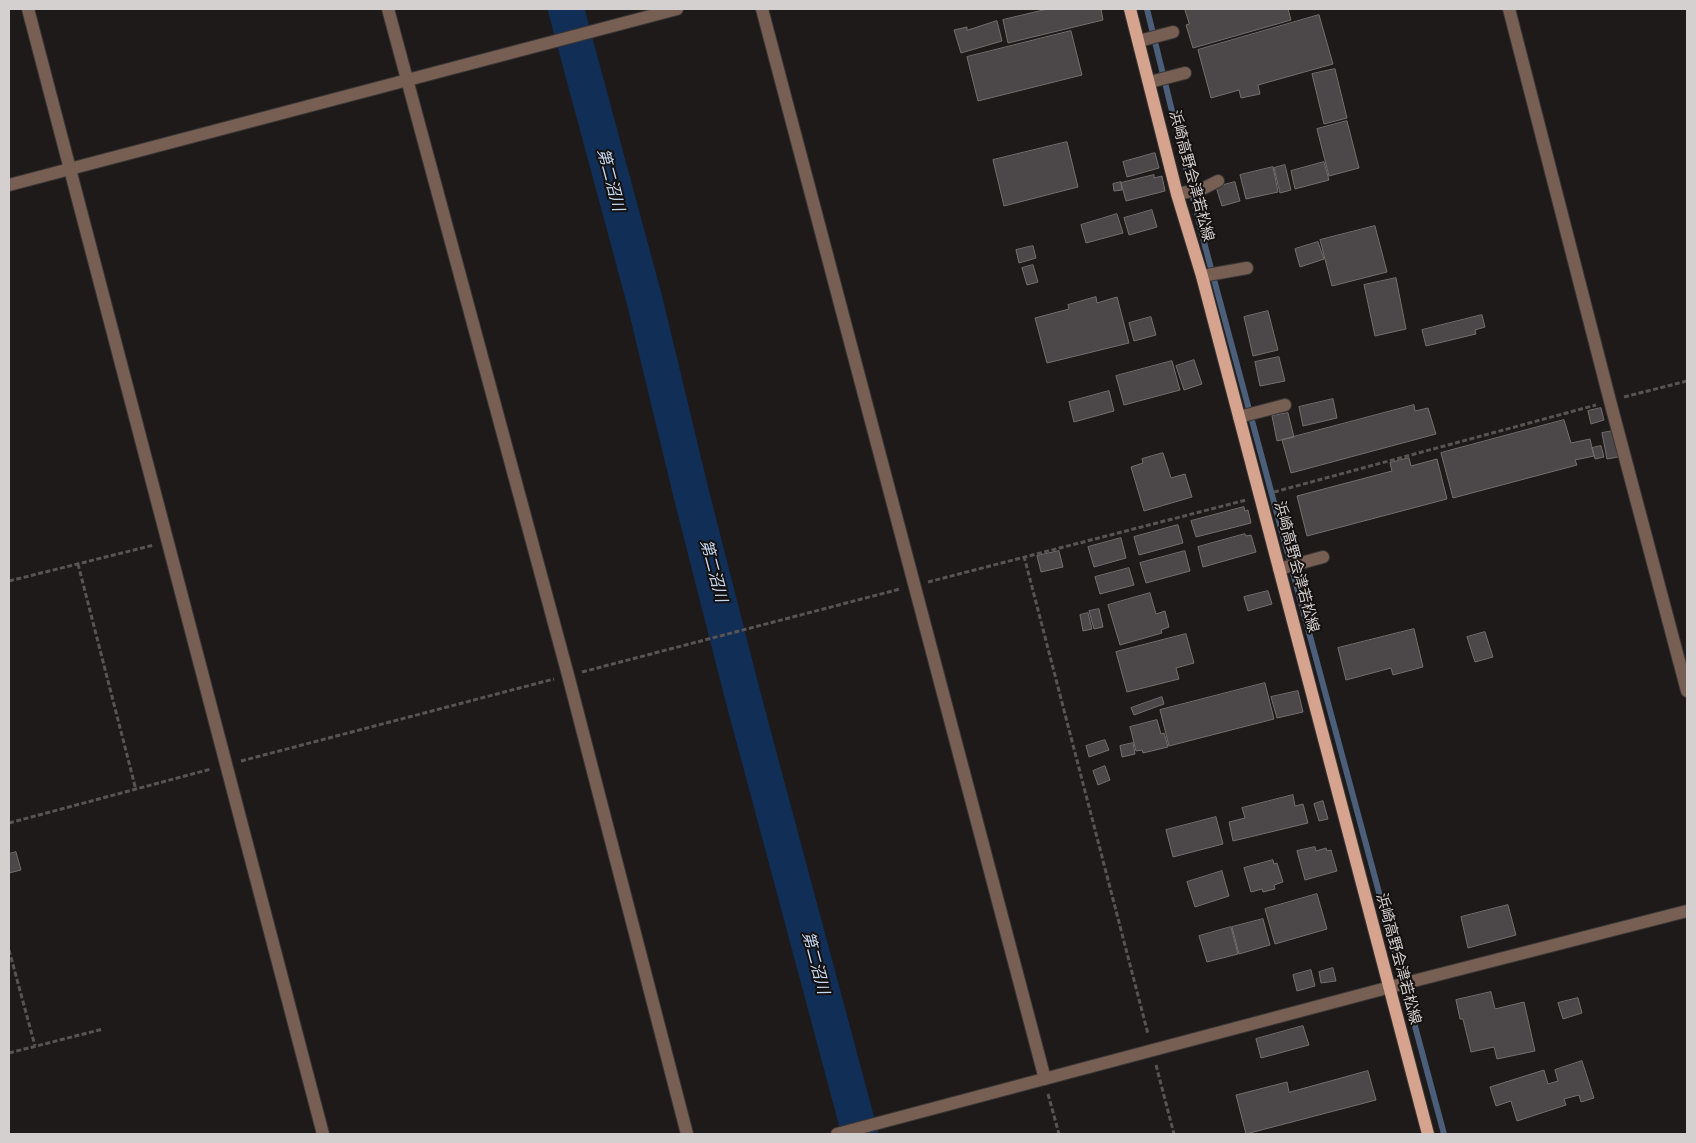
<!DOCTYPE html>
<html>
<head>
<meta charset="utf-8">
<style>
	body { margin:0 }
	#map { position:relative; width:1696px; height:1143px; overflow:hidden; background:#1e1a19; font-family:Arial,sans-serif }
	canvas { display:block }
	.frame { position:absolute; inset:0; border:10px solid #d3d0cf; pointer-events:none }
</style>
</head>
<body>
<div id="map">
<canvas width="1696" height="1143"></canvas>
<div class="frame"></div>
</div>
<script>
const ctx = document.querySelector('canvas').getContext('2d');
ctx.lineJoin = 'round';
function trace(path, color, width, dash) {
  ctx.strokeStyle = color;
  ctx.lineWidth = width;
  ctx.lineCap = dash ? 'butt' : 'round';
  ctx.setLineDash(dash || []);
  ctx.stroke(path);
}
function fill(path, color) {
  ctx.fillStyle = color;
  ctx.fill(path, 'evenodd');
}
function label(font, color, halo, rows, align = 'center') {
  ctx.font = font + ' Arial,"Noto Sans JP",sans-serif';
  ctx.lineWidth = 4;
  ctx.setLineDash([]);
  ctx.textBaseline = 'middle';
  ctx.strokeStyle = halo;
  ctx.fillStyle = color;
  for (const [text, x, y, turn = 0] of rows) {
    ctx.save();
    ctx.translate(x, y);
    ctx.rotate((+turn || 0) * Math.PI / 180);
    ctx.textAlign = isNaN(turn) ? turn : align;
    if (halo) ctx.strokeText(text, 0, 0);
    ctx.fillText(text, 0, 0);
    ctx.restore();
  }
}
trace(new Path2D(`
	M 1147,9 L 1205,246 L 1444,1134`), '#4b5f7a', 6);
trace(new Path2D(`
	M 566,9 L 645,302 L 691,493 L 742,693 L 860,1134`), '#112e56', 36);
const building = new Path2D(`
	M 1048,9 L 1101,9 L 1103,20 L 1008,43 L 1003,20 Z
	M 1185,9 L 1288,9 L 1291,20 L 1193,48 L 1186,25 L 1189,24 Z
	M 1319,15 L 1333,64 L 1258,85 L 1260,94 L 1241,98 L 1239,90 L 1211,98 L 1198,50 Z
	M 997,21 L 1002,41 L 961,53 L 954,30 L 967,27 L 967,30 Z
	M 1071,31 L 1082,75 L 978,101 L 967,57 Z
	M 1335,69 L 1347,118 L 1324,124 L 1312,74 Z
	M 1347,121 L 1359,168 L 1329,176 L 1317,129 Z
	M 1067,142 L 1078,187 L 1004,206 L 993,160 Z
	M 1155,153 L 1159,168 L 1127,177 L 1123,162 Z
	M 1324,162 L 1329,180 L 1295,189 L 1291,171 Z
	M 1285,165 L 1291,190 L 1280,193 L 1274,168 Z
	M 1273,167 L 1278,192 L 1246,199 L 1240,175 Z
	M 1154,175 L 1154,178 L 1162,176 L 1165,191 L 1126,201 L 1121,183 Z
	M 1121,182 L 1122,190 L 1114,191 L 1113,184 Z
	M 1235,182 L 1240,201 L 1222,206 L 1216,187 Z
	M 1152,210 L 1157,227 L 1129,235 L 1124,218 Z
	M 1117,214 L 1123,233 L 1086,243 L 1081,225 Z
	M 1375,226 L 1387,272 L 1332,286 L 1320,240 Z
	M 1318,242 L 1324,259 L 1300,267 L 1295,249 Z
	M 1033,246 L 1036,258 L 1019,263 L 1016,250 Z
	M 1033,265 L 1038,282 L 1027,285 L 1022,268 Z
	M 1396,278 L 1406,329 L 1375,336 L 1364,285 Z
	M 1096,297 L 1097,303 L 1117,297 L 1129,343 L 1047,363 L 1035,318 L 1069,309 L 1068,305 Z
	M 1268,311 L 1278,350 L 1253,356 L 1244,317 Z
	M 1482,315 L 1485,327 L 1475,330 L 1476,334 L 1426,346 L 1422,330 Z
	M 1151,317 L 1156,335 L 1134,341 L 1129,323 Z
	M 1279,357 L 1285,381 L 1260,386 L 1255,362 Z
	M 1194,360 L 1202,384 L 1184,390 L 1176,366 Z
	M 1172,361 L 1180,390 L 1124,405 L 1116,376 Z
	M 1109,391 L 1114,411 L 1074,422 L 1069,402 Z
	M 1333,399 L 1337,418 L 1303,426 L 1299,407 Z
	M 1414,405 L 1415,411 L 1428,408 L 1436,434 L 1291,473 L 1282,440 Z
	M 1601,408 L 1604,420 L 1591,424 L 1588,411 Z
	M 1288,413 L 1294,437 L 1277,441 L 1272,416 Z
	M 1564,420 L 1571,443 L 1590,439 L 1594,456 L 1575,460 L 1577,465 L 1453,498 L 1441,453 Z
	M 1613,431 L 1618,457 L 1607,459 L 1602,433 Z
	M 1601,446 L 1604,457 L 1595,459 L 1592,448 Z
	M 1163,453 L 1171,478 L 1185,474 L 1192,497 L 1144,511 L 1131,467 L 1143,463 L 1142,459 Z
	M 1409,458 L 1411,466 L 1437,459 L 1447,499 L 1307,536 L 1297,496 L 1392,471 L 1390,463 Z
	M 1244,507 L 1245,511 L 1248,510 L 1251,523 L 1196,537 L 1191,521 Z
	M 1178,525 L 1183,543 L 1139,555 L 1134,537 Z
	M 1245,534 L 1246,536 L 1251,535 L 1256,552 L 1203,567 L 1198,547 Z
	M 1121,538 L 1126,558 L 1094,567 L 1088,547 Z
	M 1059,551 L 1063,567 L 1041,572 L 1037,556 Z
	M 1185,551 L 1190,571 L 1146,583 L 1140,563 Z
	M 1129,568 L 1134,585 L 1100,594 L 1095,577 Z
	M 1268,591 L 1272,604 L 1248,611 L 1244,597 Z
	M 1150,593 L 1156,614 L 1165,611 L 1169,627 L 1161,630 L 1162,633 L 1120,645 L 1108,605 Z
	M 1099,609 L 1103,627 L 1094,629 L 1089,611 Z
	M 1088,613 L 1092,629 L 1083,631 L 1080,615 Z
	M 1414,629 L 1423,667 L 1393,675 L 1391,668 L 1346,680 L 1338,648 Z
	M 1485,632 L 1493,657 L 1475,662 L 1467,637 Z
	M 1186,634 L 1194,663 L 1176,668 L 1179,679 L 1127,692 L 1116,652 Z
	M 1265,683 L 1274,719 L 1169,746 L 1160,710 Z
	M 1298,691 L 1303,712 L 1277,718 L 1271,697 Z
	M 1162,697 L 1164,704 L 1134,715 L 1131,708 Z
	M 1157,720 L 1161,734 L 1164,733 L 1168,747 L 1143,753 L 1142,750 L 1136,751 L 1130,727 Z
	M 1105,740 L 1109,750 L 1089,757 L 1086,746 Z
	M 1133,743 L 1135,754 L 1122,757 L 1120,746 Z
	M 1105,766 L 1110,780 L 1098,785 L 1093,771 Z
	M 1293,795 L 1295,806 L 1303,804 L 1308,823 L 1233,841 L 1229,822 L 1245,818 L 1242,808 Z
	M 1323,801 L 1328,819 L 1319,821 L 1314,804 Z
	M 1216,817 L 1223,844 L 1173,857 L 1166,830 Z
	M 1315,847 L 1316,851 L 1326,848 L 1327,851 L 1331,850 L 1337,871 L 1305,880 L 1297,851 Z
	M 16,852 L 21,870 L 9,873 L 9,854 Z
	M 1273,860 L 1274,864 L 1277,863 L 1283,882 L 1274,885 L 1275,889 L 1263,892 L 1262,889 L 1251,892 L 1244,868 Z
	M 1222,871 L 1229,896 L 1195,907 L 1187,882 Z
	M 1317,894 L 1327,929 L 1275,944 L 1265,909 Z
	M 1508,905 L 1516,935 L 1468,948 L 1461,917 Z
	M 1263,919 L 1270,945 L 1239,954 L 1232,927 Z
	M 1231,927 L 1238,954 L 1207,962 L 1199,936 Z
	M 1333,968 L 1336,981 L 1321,983 L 1319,972 Z
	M 1311,970 L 1315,986 L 1297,991 L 1293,975 Z
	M 1491,992 L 1495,1009 L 1524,1002 L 1535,1051 L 1497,1059 L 1494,1047 L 1471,1052 L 1463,1019 L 1460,1019 L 1456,1000 Z
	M 1578,998 L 1582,1013 L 1563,1019 L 1558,1003 Z
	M 1303,1026 L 1309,1045 L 1261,1058 L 1256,1039 Z
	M 1582,1061 L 1594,1098 L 1581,1102 L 1579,1095 L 1564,1099 L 1566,1105 L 1517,1121 L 1511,1101 L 1496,1106 L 1490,1087 L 1544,1070 L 1548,1084 L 1558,1081 L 1555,1070 Z
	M 1368,1071 L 1376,1100 L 1246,1134 L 1236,1095 L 1287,1082 L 1289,1092 Z`);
fill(building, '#4c484a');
trace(building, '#736f71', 1);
const minor = new Path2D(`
	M 28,9 L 323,1134
	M 388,9 L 568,675 L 687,1134
	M 762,9 L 1045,1079
	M 1509,9 L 1610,401 L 1687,691
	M 1139,41 L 1173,32
	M 1150,82 L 1185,73
	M 9,185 L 677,9
	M 1177,194 L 1202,189 L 1218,181
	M 1202,276 L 1247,268
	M 1239,417 L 1285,405
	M 1279,569 L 1323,557
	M 837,1134 L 1398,985 L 1687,911`);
const major = new Path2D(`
	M 1130,9 L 1177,194 L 1202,276 L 1428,1134`);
trace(minor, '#3b3736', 14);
trace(major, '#3b3736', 14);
trace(new Path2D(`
	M 1624,397 L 1687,381
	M 1274,492 L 1596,405
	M 1024,556 L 1148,1034
	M 78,564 L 136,790
	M 9,581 L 154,545
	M 928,582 L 1246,500
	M 582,672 L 900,589
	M 241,761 L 554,679
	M 9,823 L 211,769
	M 9,950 L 35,1046
	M 9,1053 L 103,1029
	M 1156,1065 L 1174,1134
	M 1048,1094 L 1059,1134`), '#585453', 3, [5, 2.5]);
trace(minor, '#775f54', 12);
trace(major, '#d6a48e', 12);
label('15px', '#d3d0cf', '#141110', [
	["浜崎高野会津若松線",1191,176,75],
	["浜崎高野会津若松線",1296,567,75],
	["浜崎高野会津若松線",1398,959,75]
]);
label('italic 16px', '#c4d8f4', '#141110', [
	["第二沼川",610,180,75],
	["第二沼川",713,571,75],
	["第二沼川",815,963,75]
]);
</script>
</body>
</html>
